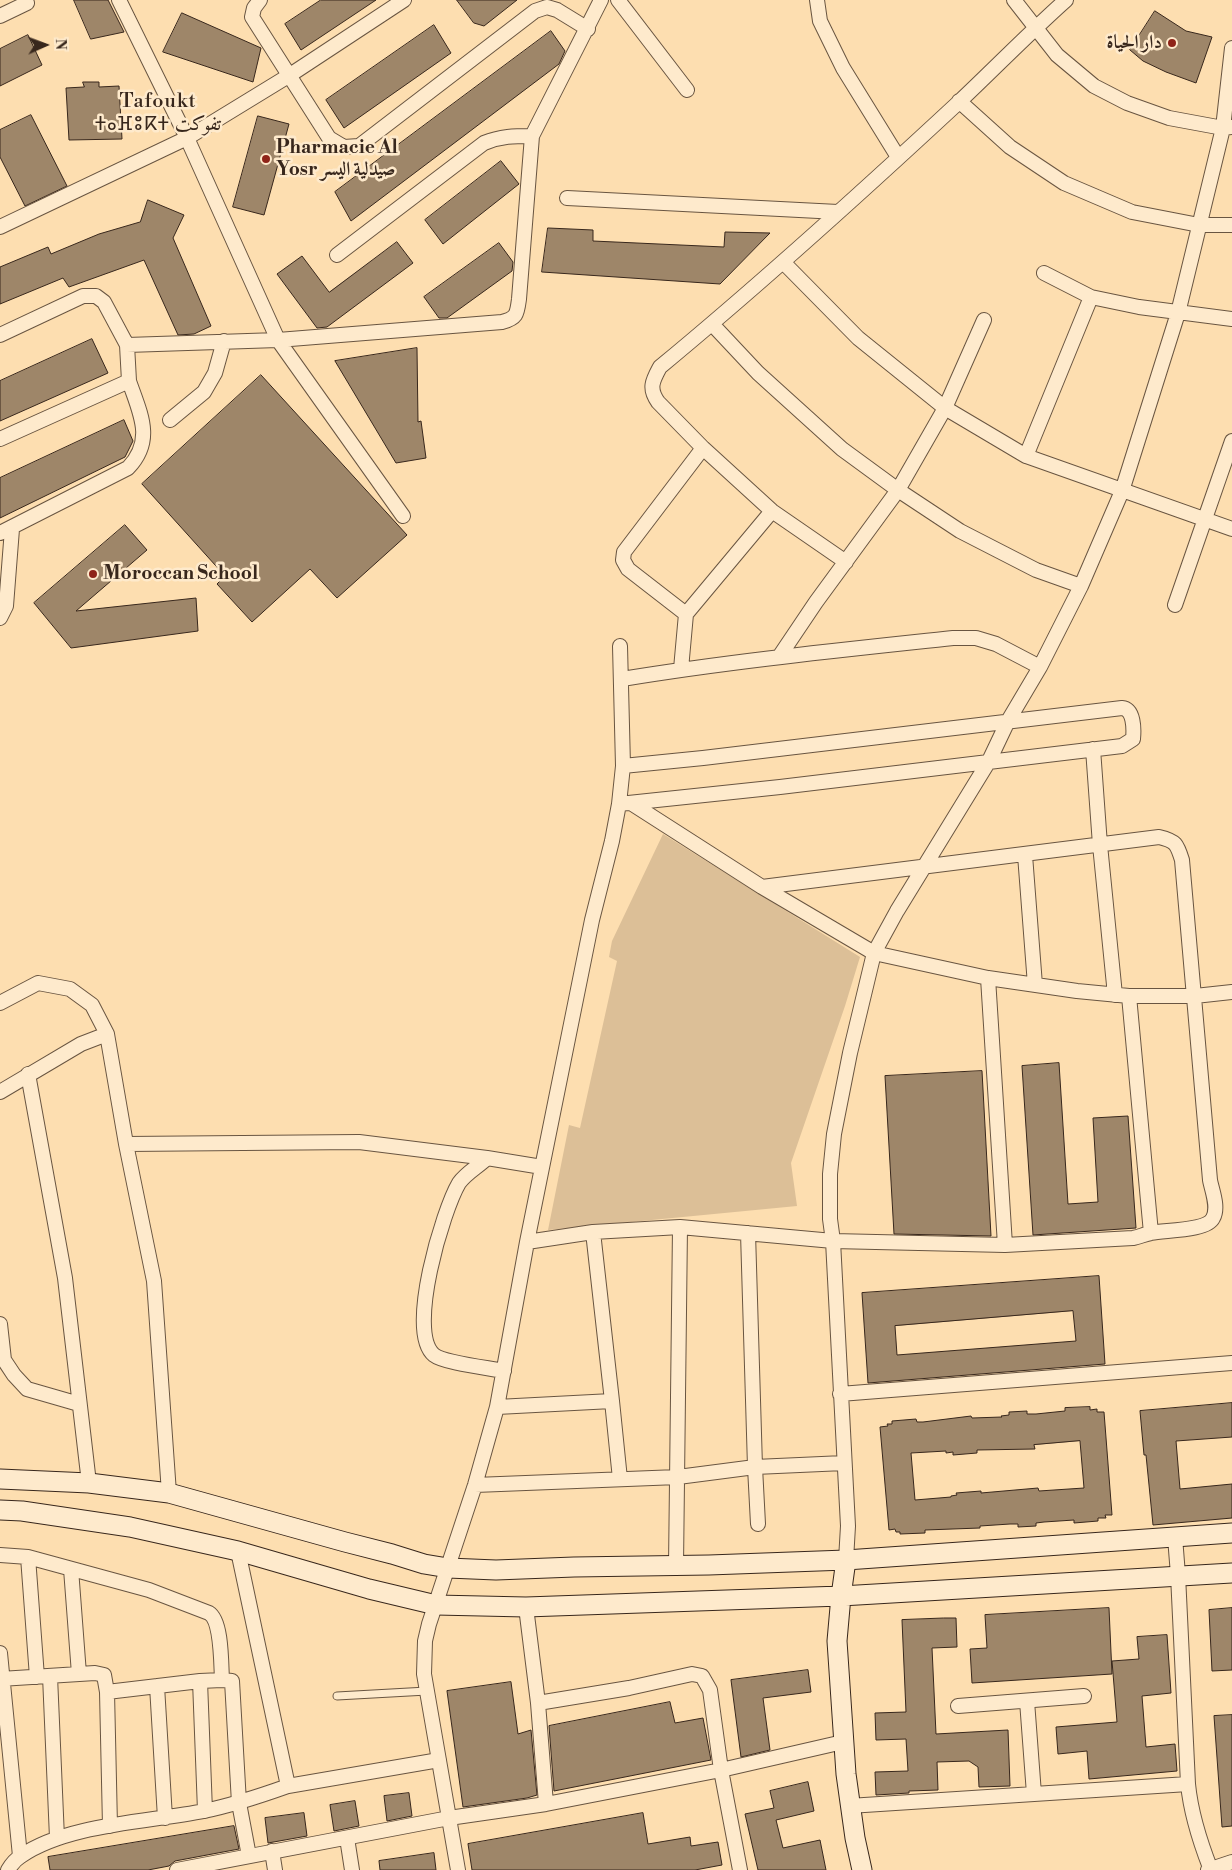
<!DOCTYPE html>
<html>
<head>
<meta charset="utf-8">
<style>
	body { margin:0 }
	#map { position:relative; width:1232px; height:1870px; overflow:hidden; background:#fddeb0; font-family:"Libre Bodoni",serif }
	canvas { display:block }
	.north { position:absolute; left:20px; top:20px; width:50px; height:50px; -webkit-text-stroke:4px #feeacc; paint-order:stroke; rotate:88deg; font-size:14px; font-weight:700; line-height:20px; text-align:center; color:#38271c }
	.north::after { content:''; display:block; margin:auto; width:18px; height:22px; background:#38271c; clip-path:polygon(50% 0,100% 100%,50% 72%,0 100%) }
</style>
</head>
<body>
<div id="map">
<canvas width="1232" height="1870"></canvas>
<div class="north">N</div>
</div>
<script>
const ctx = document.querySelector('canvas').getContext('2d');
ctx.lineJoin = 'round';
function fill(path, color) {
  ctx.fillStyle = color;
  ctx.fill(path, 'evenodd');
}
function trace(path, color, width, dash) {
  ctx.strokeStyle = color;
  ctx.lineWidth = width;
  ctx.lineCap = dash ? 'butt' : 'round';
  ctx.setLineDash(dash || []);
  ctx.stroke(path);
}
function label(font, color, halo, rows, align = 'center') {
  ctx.font = font + ' "Libre Bodoni",Amiri,"Noto Sans Tifinagh",serif';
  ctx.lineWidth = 5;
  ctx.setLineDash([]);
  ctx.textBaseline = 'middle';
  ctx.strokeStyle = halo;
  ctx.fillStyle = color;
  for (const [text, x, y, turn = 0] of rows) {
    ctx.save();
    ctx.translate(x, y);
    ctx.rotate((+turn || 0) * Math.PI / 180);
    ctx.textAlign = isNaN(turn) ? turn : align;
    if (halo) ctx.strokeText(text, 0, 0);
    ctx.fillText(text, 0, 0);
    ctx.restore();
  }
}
fill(new Path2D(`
	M 663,834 L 860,957 L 845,1006 L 791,1163 L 797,1206 L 548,1230 L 569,1125 L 580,1128 L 617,961 L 609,957 L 612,941 Z`), '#dcbf97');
const building = new Path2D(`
	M 74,0 L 108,0 L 124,32 L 91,39 Z
	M 321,0 L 376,0 L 301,50 L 285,24 Z
	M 457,0 L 517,0 L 484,26 L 474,23 Z
	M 1155,11 L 1186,31 L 1212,37 L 1196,83 L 1166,72 L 1143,61 L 1130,50 Z
	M 182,13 L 261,48 L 253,82 L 163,52 Z
	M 434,25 L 451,53 L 344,128 L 326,100 Z
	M 551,31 L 565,51 L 559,64 L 351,221 L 335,192 Z
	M 28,35 L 42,65 L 0,86 L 0,49 Z
	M 83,82 L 99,82 L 99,87 L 119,86 L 122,139 L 69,140 L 66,88 L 84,87 Z
	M 31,115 L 67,186 L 25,206 L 0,157 L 0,130 Z
	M 258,116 L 289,124 L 264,215 L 233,207 Z
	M 501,161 L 519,184 L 443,244 L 425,220 Z
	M 148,200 L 184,215 L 173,238 L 211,326 L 194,334 L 178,335 L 144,260 L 69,287 L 63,278 L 0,304 L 0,267 L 48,247 L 51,254 L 99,234 L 140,222 Z
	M 548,228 L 593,230 L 593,241 L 724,247 L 725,232 L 770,233 L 720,284 L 542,272 Z
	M 397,242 L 413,263 L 327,327 L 317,328 L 277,274 L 302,256 L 329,292 Z
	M 499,243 L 513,262 L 512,271 L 447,318 L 439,318 L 424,297 Z
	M 92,339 L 108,373 L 0,421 L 0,381 Z
	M 417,348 L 418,422 L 421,421 L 426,458 L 396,463 L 335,361 Z
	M 261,375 L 407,535 L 337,598 L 310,569 L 252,622 L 217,584 L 225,576 L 142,484 Z
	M 124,420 L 133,441 L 125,457 L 0,518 L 0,478 Z
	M 125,525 L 147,550 L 76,611 L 196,598 L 198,631 L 71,648 L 34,603 Z
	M 1059,1063 L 1068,1204 L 1098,1202 L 1093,1118 L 1128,1116 L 1136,1228 L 1033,1235 L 1022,1066 Z
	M 982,1071 L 991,1236 L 894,1234 L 885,1076 Z
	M 1099,1276 L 1105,1364 L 868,1383 L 862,1293 ZM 1073,1311 L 1076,1341 L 897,1355 L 895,1326 Z
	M 1232,1403 L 1232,1437 L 1176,1441 L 1180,1489 L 1232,1484 L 1232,1518 L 1153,1525 L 1146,1455 L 1144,1455 L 1140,1411 Z
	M 1090,1407 L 1090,1410 L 1097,1409 L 1097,1412 L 1104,1412 L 1112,1515 L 1105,1515 L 1106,1518 L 1098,1518 L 1098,1521 L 1074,1523 L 1074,1520 L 1044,1522 L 1036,1523 L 1036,1526 L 1018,1527 L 1018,1524 L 1010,1524 L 980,1526 L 980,1528 L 925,1530 L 925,1533 L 900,1534 L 900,1532 L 896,1532 L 895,1529 L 889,1530 L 880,1427 L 888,1426 L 887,1424 L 892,1424 L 892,1421 L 916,1419 L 917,1422 L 923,1422 L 971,1416 L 972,1418 L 1002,1417 L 1001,1416 L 1009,1415 L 1009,1412 L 1027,1411 L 1027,1414 L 1036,1414 L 1065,1411 L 1065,1408 ZM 1080,1441 L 1084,1488 L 1039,1491 L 1038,1488 L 981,1493 L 981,1491 L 956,1493 L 957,1495 L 951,1496 L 951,1497 L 915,1500 L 911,1453 L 946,1451 L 946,1453 L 953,1452 L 953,1455 L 977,1453 L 977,1450 L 1035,1449 L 1034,1445 Z
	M 1109,1608 L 1112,1674 L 972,1683 L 970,1649 L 987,1648 L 985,1615 Z
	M 1232,1608 L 1232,1670 L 1212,1671 L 1209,1610 Z
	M 944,1618 L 956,1618 L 957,1647 L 932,1648 L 936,1734 L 1008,1730 L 1010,1786 L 979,1787 L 978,1767 L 969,1761 L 937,1762 L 938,1790 L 909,1791 L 909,1793 L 876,1795 L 875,1772 L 908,1771 L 906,1739 L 876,1740 L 875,1713 L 906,1712 L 902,1620 Z
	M 1167,1635 L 1171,1693 L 1142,1696 L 1146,1747 L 1175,1744 L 1177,1771 L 1089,1779 L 1087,1751 L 1058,1754 L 1056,1727 L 1117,1722 L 1112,1661 L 1139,1659 L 1137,1637 Z
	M 808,1670 L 811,1692 L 763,1698 L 770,1750 L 741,1757 L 731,1680 Z
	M 511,1682 L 518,1734 L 531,1730 L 537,1795 L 527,1798 L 463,1807 L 447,1691 Z
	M 670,1702 L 675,1723 L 703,1718 L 711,1760 L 554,1791 L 549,1726 Z
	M 1232,1715 L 1232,1826 L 1222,1827 L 1214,1716 Z
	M 808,1782 L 814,1811 L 776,1820 L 783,1848 L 820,1840 L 826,1870 L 758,1870 L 745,1814 L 774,1808 L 770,1791 Z
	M 409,1793 L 412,1816 L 387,1821 L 384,1796 Z
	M 355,1801 L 359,1826 L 334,1831 L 330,1805 Z
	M 304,1813 L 307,1836 L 268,1843 L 265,1818 Z
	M 643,1813 L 648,1844 L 690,1837 L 691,1846 L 718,1842 L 722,1865 L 695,1870 L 472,1870 L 468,1844 Z
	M 234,1826 L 239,1849 L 175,1861 L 169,1866 L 148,1870 L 50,1870 L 48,1857 Z
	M 434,1853 L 436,1870 L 380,1870 L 379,1861 Z`);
fill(building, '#9e8669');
trace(building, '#38271c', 1);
const lane = new Path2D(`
	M 337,1696 L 427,1691`);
const street = new Path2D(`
	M 260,0 L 254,8 L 252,17 L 329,138 L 344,147 L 359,146 L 535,11 L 547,7 L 557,10 L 588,29
	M 404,0 L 290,75 L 187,138 L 278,340 L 502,322 C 517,318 517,314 519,299 L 532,136 L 601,0
	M 618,0 L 687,90
	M 817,0 L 820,21 L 843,68 L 898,157
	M 1014,0 L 1057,55 L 1094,86 L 1127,103 L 1169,118 L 1223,128 L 1232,127
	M 0,16 L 27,3
	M 959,101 L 1010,147 L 1064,183 L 1132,212 L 1199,225 L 1232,225
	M 567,198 L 838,212
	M 0,227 L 187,138 L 119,0
	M 337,255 L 484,143 C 501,136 514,136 532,136
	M 783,262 L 858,338 L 945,408 L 1026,456 L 1232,529
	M 1044,273 L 1091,297 L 1139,307 L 1232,319
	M 712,324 L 758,373 L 842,449 L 898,490 L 960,531 L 1036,570 L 1081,586
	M 0,335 L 83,296 L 96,296 L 104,302 L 127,345 L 278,340 L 403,516
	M 170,420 L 204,392 L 215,373 L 224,341
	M 0,439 L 129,381 L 127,345
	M 703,448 L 624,552 L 623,560 L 628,569 L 686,614 L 772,511
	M 1026,456 L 1091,297
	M 0,533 L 128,468 C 155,440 140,413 129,381
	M 846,562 L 772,511 L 703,448 L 658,402 C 648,388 653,380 660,367 C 763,282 861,193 959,102 C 995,68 1029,33 1066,0
	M 1175,605 L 1232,441
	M 0,618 L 6,606 L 12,529
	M 779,657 L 816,602 L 898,490 L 945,408 L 984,320
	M 681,669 L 686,614
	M 622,679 C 732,661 842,650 953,638 L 976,638 L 996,644 L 1040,667
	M 1093,749 L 1100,845 L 1115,995
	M 631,803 L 762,887 L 874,953 L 988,978 L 1077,991 L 1129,996 L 1195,996 L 1232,992
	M 619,804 L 780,787 L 1122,746 L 1133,739 C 1134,729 1134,709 1122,708 L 703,758 L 623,766
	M 1025,855 L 1035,985
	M 988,978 L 1005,1245
	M 1129,996 L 1151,1233
	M 0,1003 L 38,983 L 70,989 L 92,1005 L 107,1034
	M 28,1074 L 65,1278 L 89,1483
	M 0,1092 L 81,1044 L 107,1034 L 126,1144 L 154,1281 L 169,1493
	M 126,1144 L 359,1142 L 487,1158
	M 527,1242 L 593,1232 L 680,1227 L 833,1241 L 1005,1245 L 1133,1238 C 1139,1237 1145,1234 1151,1233 C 1165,1230 1207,1231 1213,1218 C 1219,1207 1212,1191 1210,1180 L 1182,860 C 1177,844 1176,841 1159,837 L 762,887
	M 0,1324 L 4,1360 L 14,1375 L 27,1389 L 79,1404
	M 504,1371 C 490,1368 444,1363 434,1355 C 406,1332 443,1210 459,1183 C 466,1173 479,1166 487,1158 L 542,1167
	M 840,1394 L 1232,1363
	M 612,1401 L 620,1479
	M 497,1407 L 612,1401 L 593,1232
	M 475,1485 L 678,1477 L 755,1467 L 748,1233
	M 758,1524 L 755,1467 L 844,1463
	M 1175,1537 L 1178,1575 L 1188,1784 C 1191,1815 1200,1842 1211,1870
	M 238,1551 L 288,1786 L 439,1760
	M 0,1555 L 28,1557 L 149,1590 L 209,1613 C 222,1621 221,1664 222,1680
	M 28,1557 L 37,1677
	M 846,1560 L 848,1526 L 833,1241 L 830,1219 L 830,1174 L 834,1134 L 850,1053 L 874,953 L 897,911 L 989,761 L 1008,721 L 1040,667 L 1081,586 L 1122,491 L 1178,313 L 1223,128 L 1232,48
	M 676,1566 L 680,1227
	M 71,1569 L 79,1674
	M 526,1607 L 538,1703 L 546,1804
	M 0,1653 L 20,1856
	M 50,1676 L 57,1838
	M 0,1679 L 95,1673 L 104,1675 L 107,1692 L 110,1826
	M 200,1681 L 205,1811
	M 157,1686 L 165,1818
	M 107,1692 L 200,1681 L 222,1680 L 232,1681 L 239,1803 L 249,1856
	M 1027,1701 L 1034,1794
	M 538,1703 L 629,1688 L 692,1674 L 702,1676 L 710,1690 L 721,1770 L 740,1870
	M 958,1706 L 1084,1696
	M 849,1806 L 1188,1784
	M 347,1838 L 352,1870
	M 272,1851 L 275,1870
	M 8,1870 C 11,1865 16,1859 21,1856 C 67,1824 149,1822 204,1811 C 233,1805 260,1796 288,1786
	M 177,1870 L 449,1818 L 546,1804 L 721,1770 L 843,1742
	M 458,1870 L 424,1674 L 425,1641 L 429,1624 L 475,1485 L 497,1407 L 527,1242 L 592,920 L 612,841 L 619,804 L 623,766 L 620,646
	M 1208,1870 L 1232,1862`);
const secondary = new Path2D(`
	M 0,1479 L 89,1483 L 169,1493 L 345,1542 L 392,1554 L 424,1564 L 448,1568 L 496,1570 L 574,1567 L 709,1565 L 846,1560 L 1232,1533
	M 0,1510 L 22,1511 L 130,1527 L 238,1551 L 369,1589 L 436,1605 L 526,1607 L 841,1596 L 1232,1573
	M 846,1560 L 841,1596 L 837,1641 L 846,1774 L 855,1838 L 862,1870`);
trace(lane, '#695541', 9);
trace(street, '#695541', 16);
trace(secondary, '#38271c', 21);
trace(lane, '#feeacc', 7);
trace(street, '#feeacc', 14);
trace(secondary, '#feeacc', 19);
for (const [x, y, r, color] of [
	[1172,43,5,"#8f2418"],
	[266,159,5,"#8f2418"],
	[93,574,5,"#8f2418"]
]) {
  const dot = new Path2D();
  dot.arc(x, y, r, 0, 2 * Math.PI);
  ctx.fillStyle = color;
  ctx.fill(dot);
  trace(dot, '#feeacc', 2);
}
label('bold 19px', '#38271c', '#feeacc', [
	["دار الحياة",1162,43,"right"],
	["Pharmacie Al",276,148],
	["Yosr صيدلية اليسر",276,170],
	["Moroccan School",103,574]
], 'left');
ctx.letterSpacing = '1px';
label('20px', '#38271c', '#feeacc', [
	["Tafoukt",158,102],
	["ⵜⴰⴼⵓⴽⵜ تفوكت",158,125]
]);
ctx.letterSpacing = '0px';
</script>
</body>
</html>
